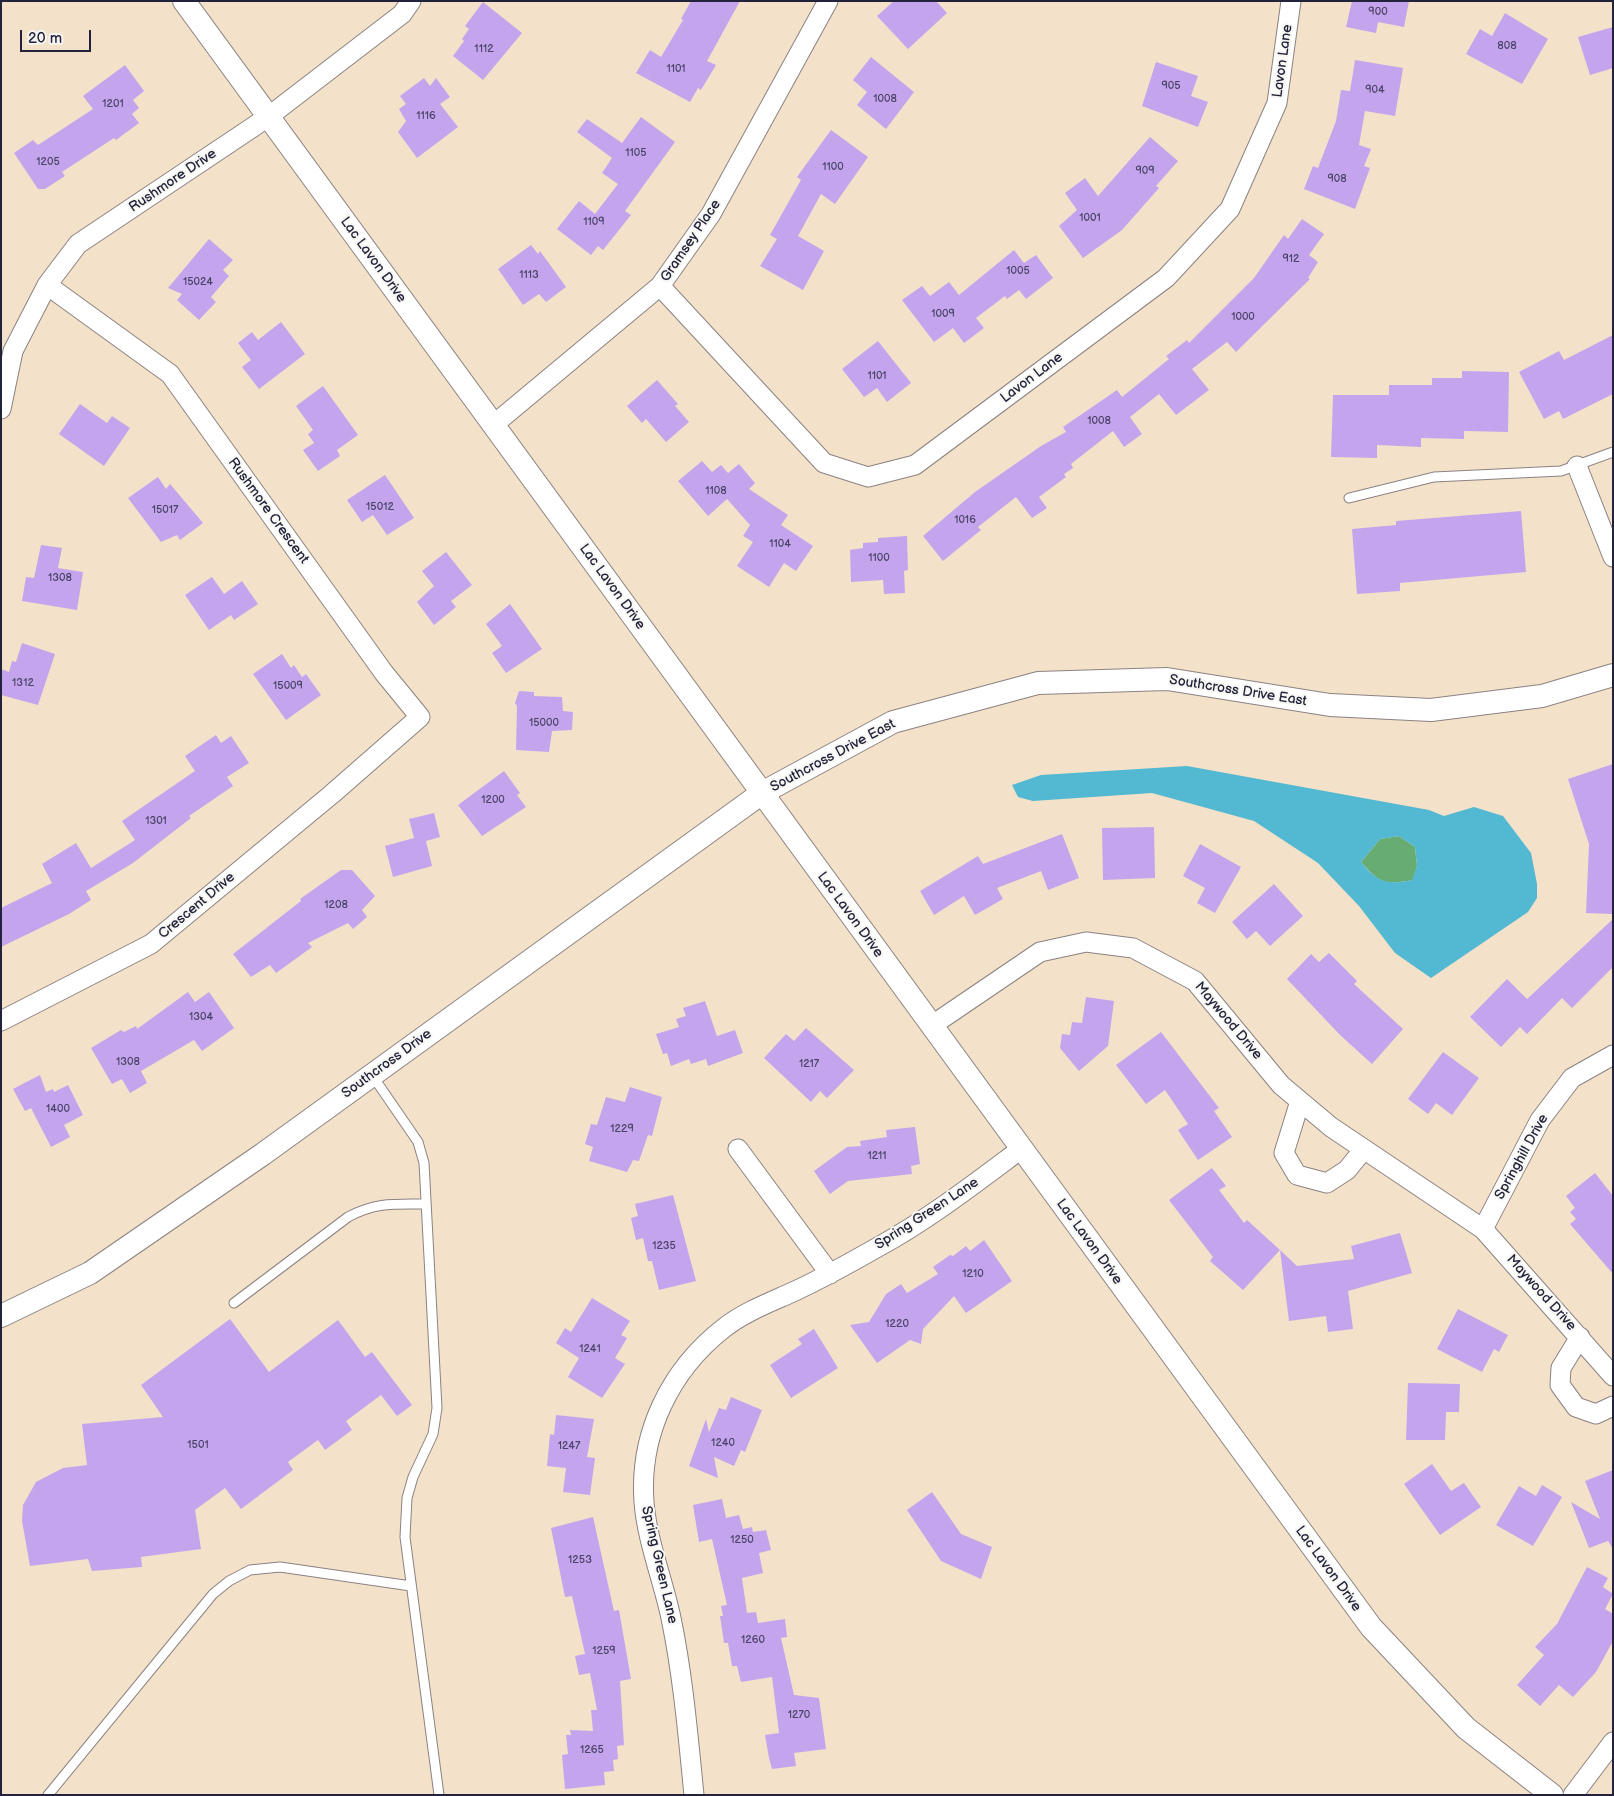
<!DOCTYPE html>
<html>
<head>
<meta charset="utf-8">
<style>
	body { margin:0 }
	#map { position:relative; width:1614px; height:1796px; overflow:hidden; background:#f4e1c9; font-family:"Balsamiq Sans",sans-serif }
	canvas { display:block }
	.frame { position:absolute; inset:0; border:2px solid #22223b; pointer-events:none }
	.scale { position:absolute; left:20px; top:30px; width:71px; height:22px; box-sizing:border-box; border:2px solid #22223b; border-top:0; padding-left:6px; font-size:15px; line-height:18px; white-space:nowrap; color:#22223b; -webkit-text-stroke:4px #f6f6f2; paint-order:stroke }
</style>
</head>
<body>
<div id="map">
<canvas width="1614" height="1796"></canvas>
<div class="frame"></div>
<div class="scale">20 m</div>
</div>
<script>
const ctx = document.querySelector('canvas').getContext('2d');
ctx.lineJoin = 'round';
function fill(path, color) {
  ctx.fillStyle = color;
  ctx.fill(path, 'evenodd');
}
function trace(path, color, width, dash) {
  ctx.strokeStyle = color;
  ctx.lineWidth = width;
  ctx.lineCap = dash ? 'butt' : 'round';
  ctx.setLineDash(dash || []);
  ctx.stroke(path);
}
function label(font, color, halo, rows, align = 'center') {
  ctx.font = font + ' "Balsamiq Sans",sans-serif';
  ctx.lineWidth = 4;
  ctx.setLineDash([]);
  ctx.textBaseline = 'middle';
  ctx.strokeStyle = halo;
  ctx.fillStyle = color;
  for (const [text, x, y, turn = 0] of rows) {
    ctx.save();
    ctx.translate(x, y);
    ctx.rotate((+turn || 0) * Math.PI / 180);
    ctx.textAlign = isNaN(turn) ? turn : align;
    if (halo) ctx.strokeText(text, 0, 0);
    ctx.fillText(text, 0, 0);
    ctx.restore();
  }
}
fill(new Path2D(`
	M 1399,836 L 1415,847 L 1417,866 L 1413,880 C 1385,885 1380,884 1361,862 L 1380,839 Z`), '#66ac73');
fill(new Path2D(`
	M 1187,766 L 1429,810 L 1444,816 L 1474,807 L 1503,816 L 1531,853 L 1537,884 L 1537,898 L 1528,912 L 1431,978 L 1395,953 L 1359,906 L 1318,863 L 1254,821 L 1152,793 L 1033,801 L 1018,797 L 1012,785 L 1041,775 ZM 1399,836 L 1415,847 L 1417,866 L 1412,880 C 1387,885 1378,883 1361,862 L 1380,839 Z`), '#53b8d1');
fill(new Path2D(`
	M 691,1 L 740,1 L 707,61 L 716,65 L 701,90 L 698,88 L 690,102 L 636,73 L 650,50 L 661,57 L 683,20 L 681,19 Z
	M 894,1 L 936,1 L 947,13 L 908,49 L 877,16 Z
	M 1352,1 L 1409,1 L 1404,27 L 1378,22 L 1376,33 L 1346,27 Z
	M 483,2 L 522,33 L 483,80 L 453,56 L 464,41 L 462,39 L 469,29 L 465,26 Z
	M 1505,13 L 1548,39 L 1522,84 L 1466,54 L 1480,29 L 1492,36 Z
	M 1613,27 L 1613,68 L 1590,75 L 1578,37 Z
	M 871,57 L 914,92 L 886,129 L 857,105 L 867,92 L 853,80 Z
	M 1355,60 L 1403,68 L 1395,116 L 1365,111 L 1359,145 L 1371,149 L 1364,166 L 1370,168 L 1355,209 L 1304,189 L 1313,166 L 1318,168 L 1336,121 L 1341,90 L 1350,91 Z
	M 1156,62 L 1198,76 L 1191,96 L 1208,102 L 1198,127 L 1142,106 Z
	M 125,65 L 144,91 L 133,100 L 139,108 L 132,114 L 139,123 L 116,140 L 114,138 L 62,172 L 65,176 L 45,189 L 38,189 L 14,153 L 33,140 L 38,145 L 93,109 L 83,96 Z
	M 424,78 L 430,86 L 436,78 L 450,97 L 440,104 L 458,127 L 417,158 L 398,132 L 406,121 L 399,109 L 406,104 L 400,96 Z
	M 641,117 L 675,142 L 625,211 L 631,215 L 603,250 L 598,246 L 591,255 L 557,229 L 579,201 L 595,214 L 618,184 L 602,173 L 612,158 L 577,132 L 587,119 L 622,143 Z
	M 831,130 L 868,157 L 835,204 L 821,194 L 798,236 L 824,251 L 803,290 L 760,266 L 777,239 L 770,235 L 801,180 L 797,177 Z
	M 1150,137 L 1178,161 L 1156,186 L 1159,188 L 1122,230 L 1083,258 L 1059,226 L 1077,210 L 1065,193 L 1085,178 L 1098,196 Z
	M 1302,219 L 1324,234 L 1309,255 L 1318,262 L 1308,278 L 1310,279 L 1236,352 L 1227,342 L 1192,369 L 1209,390 L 1176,415 L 1159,394 L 1130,417 L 1142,434 L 1124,447 L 1113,431 L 1071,464 L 1073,468 L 1064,474 L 1066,477 L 1039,497 L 1047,508 L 1032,518 L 1016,497 L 978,527 L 981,530 L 943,561 L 923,536 L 975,492 L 1041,446 L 1066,432 L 1063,427 L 1117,390 L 1122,397 L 1169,359 L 1166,356 L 1187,340 L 1189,343 L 1254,278 L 1284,235 L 1288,239 Z
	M 209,239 L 233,260 L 223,270 L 229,276 L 211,297 L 216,302 L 199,320 L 177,300 L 182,294 L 168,288 Z
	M 531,245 L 538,254 L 540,251 L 566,287 L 546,302 L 539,294 L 523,305 L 498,269 Z
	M 1014,250 L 1024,263 L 1036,255 L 1053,278 L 1026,299 L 1019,290 L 1007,299 L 1005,296 L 976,318 L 984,328 L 964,343 L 953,328 L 934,342 L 902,300 L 922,286 L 930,296 L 949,282 L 959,295 Z
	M 281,322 L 305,354 L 259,389 L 242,367 L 251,360 L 238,343 L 252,332 L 258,340 Z
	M 1613,335 L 1613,394 L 1563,419 L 1559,411 L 1544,419 L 1519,372 L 1559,351 L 1564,360 Z
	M 878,341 L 911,383 L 887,402 L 877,388 L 864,397 L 842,369 Z
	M 1462,371 L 1509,372 L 1508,432 L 1464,431 L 1464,439 L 1421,438 L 1421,447 L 1377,445 L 1377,458 L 1331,457 L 1333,395 L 1389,395 L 1389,385 L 1432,385 L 1432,378 L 1462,378 Z
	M 657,380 L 678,404 L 675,406 L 689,422 L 666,442 L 646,419 L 642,423 L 627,406 Z
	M 323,386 L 358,435 L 337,450 L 340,456 L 318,471 L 303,450 L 314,443 L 308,434 L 313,430 L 296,406 Z
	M 80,404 L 107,423 L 112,416 L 130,428 L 104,466 L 59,434 Z
	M 702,461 L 712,472 L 721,465 L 728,473 L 739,464 L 755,483 L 749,489 L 788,515 L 781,525 L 813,546 L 796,571 L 784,563 L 769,587 L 737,566 L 753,542 L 743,536 L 750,525 L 727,499 L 708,516 L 678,481 Z
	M 385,475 L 414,518 L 387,535 L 373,515 L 362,522 L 347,500 Z
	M 158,477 L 166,489 L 170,484 L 203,523 L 180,540 L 177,535 L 161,542 L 128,498 Z
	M 1521,511 L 1526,572 L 1400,583 L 1400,591 L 1357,594 L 1352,529 L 1396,525 L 1396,521 Z
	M 907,536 L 908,570 L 904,571 L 905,593 L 884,594 L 883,580 L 851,582 L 850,550 L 863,548 L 863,543 L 878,542 L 878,538 Z
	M 41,545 L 62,548 L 58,568 L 83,572 L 77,610 L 22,601 L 26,577 L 34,578 Z
	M 446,552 L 472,585 L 451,601 L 456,607 L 434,625 L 417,602 L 434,586 L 422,571 Z
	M 212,577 L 224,594 L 242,581 L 258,604 L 234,620 L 231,615 L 209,630 L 185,595 Z
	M 510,604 L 542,649 L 506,673 L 492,653 L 502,646 L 486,624 Z
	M 22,643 L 55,654 L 38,705 L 1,695 L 1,669 L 9,672 L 12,661 L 16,662 Z
	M 282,654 L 291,668 L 294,665 L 302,677 L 306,674 L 321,695 L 286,720 L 253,674 Z
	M 519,691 L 534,692 L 534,696 L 562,697 L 563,711 L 573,712 L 572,730 L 552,731 L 549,752 L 516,750 L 517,706 L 515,703 Z
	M 216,735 L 221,743 L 231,736 L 249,763 L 227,777 L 233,786 L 189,816 L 191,818 L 133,863 L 86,891 L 91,900 L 69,914 L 1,947 L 1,908 L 52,883 L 42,864 L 76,843 L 91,868 L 135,840 L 122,821 L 195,771 L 185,756 Z
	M 1613,764 L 1613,914 L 1586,913 L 1589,844 L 1568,779 Z
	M 504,771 L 520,793 L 517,795 L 526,807 L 482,836 L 458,805 Z
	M 434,813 L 440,837 L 426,841 L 432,866 L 393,877 L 385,846 L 414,838 L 409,819 Z
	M 1154,827 L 1155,878 L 1103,880 L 1102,828 Z
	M 1062,834 L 1079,878 L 1048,890 L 1041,871 L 997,888 L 1003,899 L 975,915 L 964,896 L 934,915 L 920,891 L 978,856 L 983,864 Z
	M 1200,844 L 1241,867 L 1215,913 L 1197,903 L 1205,888 L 1183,876 Z
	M 341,870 L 352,870 L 375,896 L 362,910 L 367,917 L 353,929 L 348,923 L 308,943 L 312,947 L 276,973 L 270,965 L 251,977 L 233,954 L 301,901 L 300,899 Z
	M 1274,884 L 1303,916 L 1270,946 L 1256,931 L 1247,939 L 1232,922 Z
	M 1613,919 L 1613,967 L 1572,1008 L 1562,998 L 1527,1034 L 1520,1027 L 1501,1047 L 1470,1017 L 1507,979 L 1527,999 Z
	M 1329,953 L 1357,981 L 1354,984 L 1403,1029 L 1372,1064 L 1340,1035 L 1287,979 L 1311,954 L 1319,962 Z
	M 188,992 L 195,1002 L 209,992 L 234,1028 L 202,1051 L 194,1040 L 141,1071 L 147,1083 L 130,1093 L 122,1079 L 112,1084 L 91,1048 L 121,1030 L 124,1032 L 136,1026 L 137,1029 Z
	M 1086,997 L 1114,1001 L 1108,1046 L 1079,1071 L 1060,1048 L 1062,1034 L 1070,1035 L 1072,1022 L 1082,1023 Z
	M 705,1001 L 717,1036 L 735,1030 L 743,1053 L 708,1066 L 706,1059 L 691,1064 L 689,1059 L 671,1066 L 667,1053 L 663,1054 L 656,1034 L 679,1027 L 676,1019 L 686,1016 L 683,1008 Z
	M 806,1028 L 854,1070 L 827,1098 L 820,1091 L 811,1102 L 764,1058 L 786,1034 L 794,1041 Z
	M 1161,1032 L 1219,1108 L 1214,1111 L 1232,1137 L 1198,1160 L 1178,1130 L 1188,1124 L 1165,1090 L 1146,1104 L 1116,1065 Z
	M 1443,1052 L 1479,1078 L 1452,1115 L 1436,1103 L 1428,1114 L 1408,1099 Z
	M 40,1075 L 46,1092 L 53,1089 L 54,1092 L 68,1085 L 83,1115 L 64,1125 L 70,1137 L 51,1147 L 31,1108 L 25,1111 L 13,1089 Z
	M 630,1087 L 662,1097 L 652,1136 L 648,1135 L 639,1161 L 633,1160 L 627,1172 L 589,1161 L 593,1147 L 585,1144 L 591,1124 L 597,1125 L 606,1097 L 625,1102 Z
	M 915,1127 L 920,1164 L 911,1166 L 912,1174 L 848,1181 L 830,1194 L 814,1171 L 847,1147 L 861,1146 L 860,1141 L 887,1137 L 886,1130 Z
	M 1212,1168 L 1226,1186 L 1219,1190 L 1244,1223 L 1247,1220 L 1280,1250 L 1243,1290 L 1210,1261 L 1213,1257 L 1169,1200 Z
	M 1595,1173 L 1613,1196 L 1613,1274 L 1570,1224 L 1576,1219 L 1570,1212 L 1575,1208 L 1566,1196 Z
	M 673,1195 L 696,1281 L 659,1290 L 652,1261 L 648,1261 L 643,1238 L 636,1240 L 631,1218 L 638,1216 L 635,1204 Z
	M 1400,1233 L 1412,1273 L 1348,1291 L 1353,1329 L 1328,1332 L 1326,1316 L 1289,1321 L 1280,1250 L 1297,1266 L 1354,1259 L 1351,1246 Z
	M 984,1240 L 1012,1281 L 966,1313 L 954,1296 L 923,1329 L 921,1344 L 910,1340 L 877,1363 L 850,1325 L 869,1322 L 886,1294 L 901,1284 L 907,1293 L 938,1274 L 933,1267 L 950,1255 L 953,1256 L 966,1246 L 970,1251 Z
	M 592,1298 L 630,1321 L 621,1335 L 627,1338 L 615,1358 L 625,1364 L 602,1398 L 568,1377 L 579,1358 L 556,1343 L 565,1328 L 571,1332 Z
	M 1458,1309 L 1508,1335 L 1499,1352 L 1494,1349 L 1482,1372 L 1437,1349 Z
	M 230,1319 L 269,1372 L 338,1320 L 365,1357 L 372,1352 L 412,1405 L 397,1416 L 381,1395 L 346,1421 L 352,1430 L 325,1450 L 318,1440 L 288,1462 L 293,1470 L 241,1509 L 225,1488 L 195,1510 L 201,1549 L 141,1557 L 142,1567 L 92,1571 L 88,1559 L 30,1566 L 22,1521 L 23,1505 L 36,1482 L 63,1468 L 87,1465 L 82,1424 L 163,1417 L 141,1385 Z
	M 814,1329 L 838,1368 L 791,1398 L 770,1365 L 802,1344 L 798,1339 Z
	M 1408,1383 L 1460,1384 L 1459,1412 L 1446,1412 L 1445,1440 L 1406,1440 Z
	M 731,1397 L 762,1410 L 745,1452 L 741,1450 L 734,1466 L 714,1457 L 718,1478 L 689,1466 L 706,1419 L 709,1432 L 719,1408 L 726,1410 Z
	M 556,1415 L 594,1419 L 587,1457 L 595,1458 L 590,1495 L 563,1492 L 566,1468 L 547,1466 L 550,1434 L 554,1435 Z
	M 1432,1464 L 1451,1491 L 1464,1483 L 1481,1507 L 1440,1535 L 1404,1484 Z
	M 1613,1470 L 1613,1549 L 1608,1541 L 1589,1548 L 1571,1502 L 1600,1519 L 1585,1481 Z
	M 1542,1485 L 1562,1497 L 1533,1546 L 1496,1525 L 1519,1486 L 1536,1496 Z
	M 932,1492 L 961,1534 L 992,1547 L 981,1579 L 941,1561 L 907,1510 Z
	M 722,1499 L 726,1518 L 739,1515 L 743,1529 L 752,1527 L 753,1532 L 766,1530 L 771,1550 L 759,1553 L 763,1573 L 742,1578 L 747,1613 L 756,1612 L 758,1623 L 785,1619 L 787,1637 L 781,1638 L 794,1695 L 819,1698 L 826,1749 L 794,1753 L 796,1766 L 772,1769 L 769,1758 L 765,1735 L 779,1733 L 772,1677 L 741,1682 L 737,1666 L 732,1666 L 728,1643 L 724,1643 L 720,1616 L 723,1616 L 721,1606 L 727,1605 L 712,1539 L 699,1542 L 693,1505 Z
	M 593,1517 L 614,1611 L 619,1610 L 631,1679 L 620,1681 L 624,1745 L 617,1746 L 618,1759 L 613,1760 L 614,1771 L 604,1772 L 605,1785 L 565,1789 L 562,1755 L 568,1754 L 566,1735 L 571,1735 L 570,1730 L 593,1731 L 591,1710 L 597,1710 L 590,1673 L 579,1675 L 575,1656 L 585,1654 L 572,1596 L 565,1597 L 551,1528 Z
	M 1587,1567 L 1608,1578 L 1603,1587 L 1613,1594 L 1605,1609 L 1613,1614 L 1613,1641 L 1596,1672 L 1573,1697 L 1559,1685 L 1540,1706 L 1517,1685 L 1544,1655 L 1535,1647 L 1557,1624 Z`), '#c4a5ed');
const service = new Path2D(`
	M 1349,498 L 1434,477 L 1561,471 L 1613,452
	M 372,1075 L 418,1142 L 424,1163 L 437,1408 L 433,1434 L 413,1477 L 407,1498 L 405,1537 L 439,1795
	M 234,1303 L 348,1217 C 376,1202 395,1204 426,1204
	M 48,1795 L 213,1594 L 229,1581 L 250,1570 L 280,1567 L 411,1586`);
const minor = new Path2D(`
	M 660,286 L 824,463 L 868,477 L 915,465 L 1166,278 L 1230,209 L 1277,103 L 1291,1
	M 1,409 L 13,351 L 47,285 L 78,244 L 268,117 L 402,14 L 411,1
	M 498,432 L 498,421 L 660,286 L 711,214 L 828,1
	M 1577,466 L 1613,557
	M 1,1021 L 151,944 L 332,794 L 420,717 L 384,673 L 170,374 L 47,285
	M 931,1026 L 1040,952 L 1086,942 L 1133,948 L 1195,981 L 1281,1085 L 1331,1127 L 1483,1229 L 1613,1376
	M 1300,1101 L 1284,1153 L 1297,1175 L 1327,1183 L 1347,1170 L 1364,1149
	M 738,1149 L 830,1274
	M 1483,1229 L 1540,1120 L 1572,1078 L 1613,1055
	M 1580,1337 L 1561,1368 L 1560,1385 L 1576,1407 L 1596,1414 L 1613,1406
	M 694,1795 C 688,1735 683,1676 671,1618 C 663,1580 647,1541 644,1502 C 639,1434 670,1370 724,1328 C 744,1312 771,1302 795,1291 C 823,1278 850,1263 878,1247 C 929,1219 974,1184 1021,1149
	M 1573,1795 L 1613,1742`);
const tertiary = new Path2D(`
	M 184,1 L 1371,1627 L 1466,1728 L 1552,1795
	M 1,1316 L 90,1273 L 263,1154 L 762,793 L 893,722 L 1038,683 L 1167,679 L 1330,705 L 1431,710 L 1542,696 L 1613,675`);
trace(service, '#8b8282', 11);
trace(minor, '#8b8282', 21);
trace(tertiary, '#8b8282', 24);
trace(service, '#fff', 9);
trace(minor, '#fff', 19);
trace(tertiary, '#fff', 22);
label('11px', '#4a4368', null, [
	["900",1378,12],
	["808",1507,46],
	["1112",484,49],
	["1101",676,69],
	["905",1171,86],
	["904",1375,90],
	["1008",885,99],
	["1201",113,104],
	["1116",426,116],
	["1105",636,153],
	["1205",48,162],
	["1100",833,167],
	["909",1145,171],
	["908",1337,179],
	["1001",1090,218],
	["1109",594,222],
	["912",1291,259],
	["1005",1018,271],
	["1113",529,275],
	["15024",198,282],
	["1009",943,314],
	["1000",1243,317],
	["1101",877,376],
	["1008",1099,421],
	["1108",716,491],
	["15012",380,507],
	["15017",165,510],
	["1016",965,520],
	["1104",780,544],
	["1100",879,558],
	["1308",60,578],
	["1312",23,683],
	["15009",288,686],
	["15000",544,723],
	["1200",493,800],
	["1301",156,821],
	["1208",336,905],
	["1304",201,1017],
	["1308",128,1062],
	["1217",809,1064],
	["1400",58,1109],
	["1229",622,1129],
	["1211",877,1156],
	["1235",664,1246],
	["1210",973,1274],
	["1220",897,1324],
	["1241",590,1349],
	["1240",723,1443],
	["1501",198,1445],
	["1247",569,1446],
	["1250",742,1540],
	["1253",580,1560],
	["1260",753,1640],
	["1259",604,1651],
	["1270",799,1715],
	["1265",592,1750]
]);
label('14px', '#22223b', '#f6f6f2', [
	["Lavon Lane",1283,61,-82],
	["Rushmore Drive",173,181,-34],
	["Gramsey Place",691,241,-56],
	["Lac Lavon Drive",373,260,54],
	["Lavon Lane",1032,378,-37],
	["Rushmore Crescent",268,511,54],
	["Lac Lavon Drive",612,587,54],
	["Southcross Drive East",1238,691,9],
	["Southcross Drive East",833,756,-28],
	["Crescent Drive",197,906,-40],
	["Lac Lavon Drive",850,915,54],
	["Maywood Drive",1228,1021,50],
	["Southcross Drive",387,1064,-36],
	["Springhill Drive",1522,1157,-61],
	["Spring Green Lane",927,1214,-33],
	["Lac Lavon Drive",1089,1242,54],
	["Maywood Drive",1541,1293,48],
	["Spring Green Lane",659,1565,77],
	["Lac Lavon Drive",1328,1569,54]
]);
</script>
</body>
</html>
